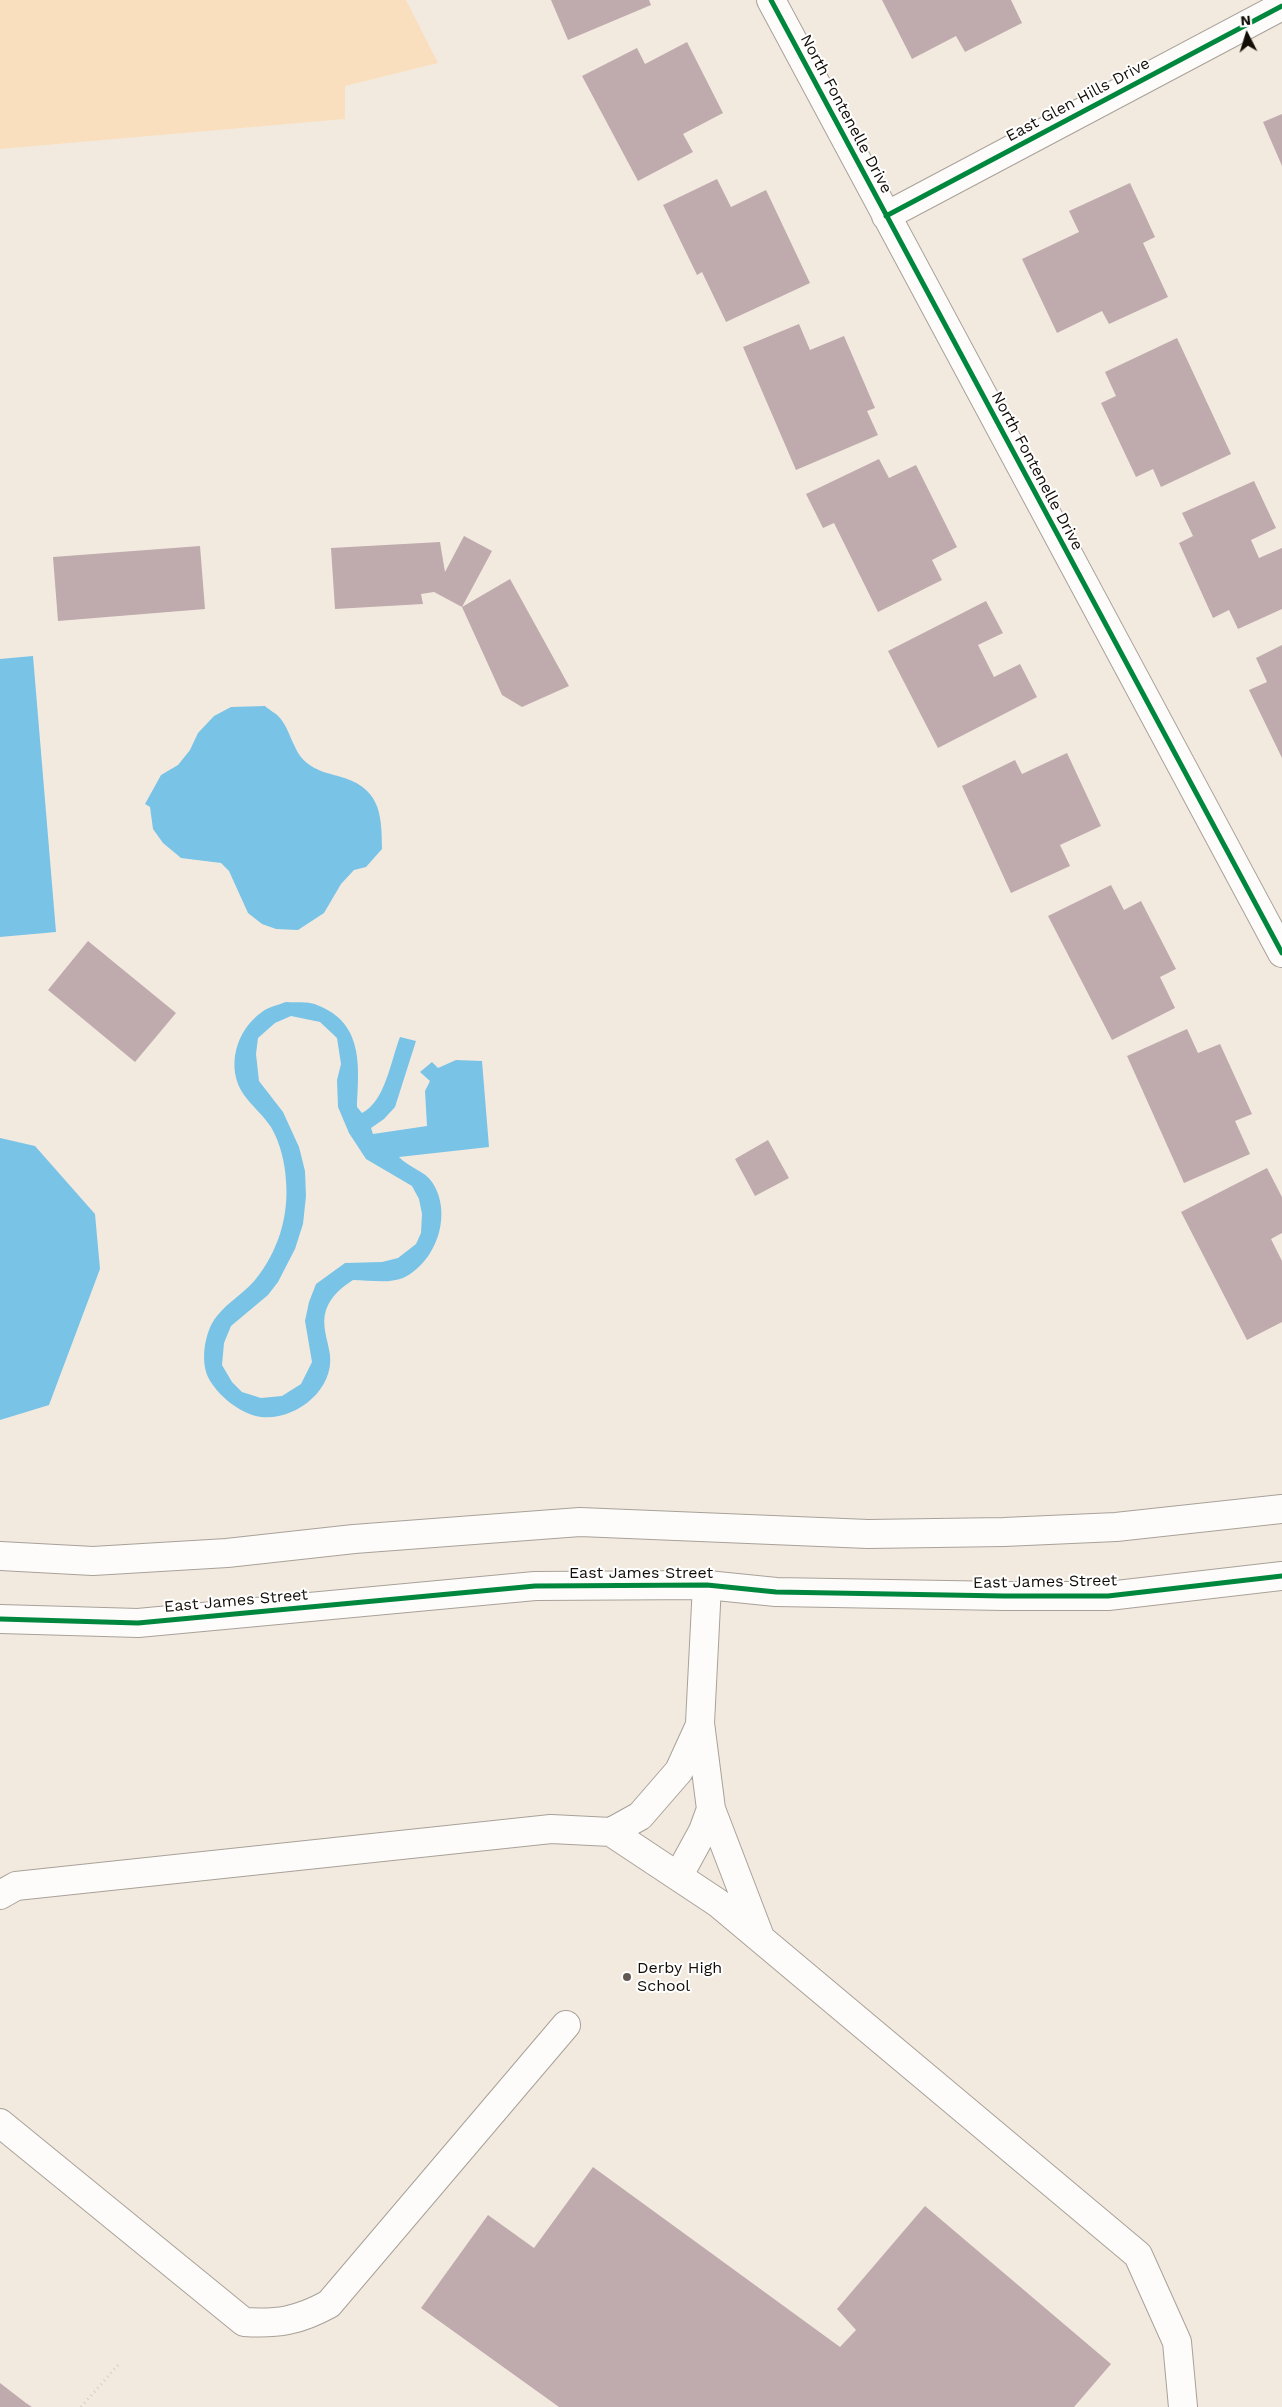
<!DOCTYPE html>
<html>
<head>
<meta charset="utf-8">
<style>
	body { margin:0 }
	#map { position:relative; width:1282px; height:2407px; overflow:hidden; background:#f3eadf; font-family:"Work Sans",sans-serif }
	canvas { display:block }
	.north { position:absolute; left:1222px; top:10px; width:50px; height:50px; -webkit-text-stroke:4px #fff; paint-order:stroke; rotate:355deg; font-size:14px; font-weight:700; line-height:20px; text-align:center; color:#130d07 }
	.north::after { content:''; display:block; margin:auto; width:18px; height:22px; background:#130d07; clip-path:polygon(50% 0,100% 100%,50% 72%,0 100%) }
</style>
</head>
<body>
<div id="map">
<canvas width="1282" height="2407"></canvas>
<div class="north">N</div>
</div>
<script>
const ctx = document.querySelector('canvas').getContext('2d');
ctx.lineJoin = 'round';
function fill(path, color) {
  ctx.fillStyle = color;
  ctx.fill(path, 'evenodd');
}
function trace(path, color, width, dash) {
  ctx.strokeStyle = color;
  ctx.lineWidth = width;
  ctx.lineCap = dash ? 'butt' : 'round';
  ctx.setLineDash(dash || []);
  ctx.stroke(path);
}
function label(font, color, halo, rows, align = 'center') {
  ctx.font = font + ' "Work Sans",sans-serif';
  ctx.lineWidth = 4;
  ctx.setLineDash([]);
  ctx.textBaseline = 'middle';
  ctx.strokeStyle = halo;
  ctx.fillStyle = color;
  for (const [text, x, y, turn = 0] of rows) {
    ctx.save();
    ctx.translate(x, y);
    ctx.rotate((+turn || 0) * Math.PI / 180);
    ctx.textAlign = isNaN(turn) ? turn : align;
    if (halo) ctx.strokeText(text, 0, 0);
    ctx.fillText(text, 0, 0);
    ctx.restore();
  }
}
fill(new Path2D(`
	M 0,0 L 406,0 L 438,63 L 345,86 L 345,119 L 0,149 Z`), '#f9dfbe');
fill(new Path2D(`
	M 33,656 L 56,932 L 0,937 L 0,659 Z
	M 265,706 C 269,710 276,713 280,718 C 291,731 293,752 307,763 C 317,771 327,773 338,776 C 379,787 382,811 382,849 L 366,867 L 354,870 L 341,884 L 324,913 L 298,930 L 276,929 L 262,924 L 248,913 L 229,871 L 221,863 L 181,858 L 163,843 L 153,829 L 150,807 L 145,804 L 161,775 L 178,765 L 190,750 L 198,733 L 214,716 L 231,707 Z
	M 286,1002 C 295,1003 308,1001 317,1005 C 364,1023 359,1066 357,1107 L 362,1113 C 385,1102 391,1060 400,1037 L 416,1041 L 395,1107 L 384,1119 L 371,1128 L 373,1134 L 427,1126 L 425,1091 L 430,1081 L 420,1072 L 432,1062 L 438,1068 L 456,1060 L 482,1061 L 489,1147 L 399,1157 C 408,1167 425,1171 432,1182 C 453,1213 437,1262 403,1278 C 388,1284 369,1280 353,1280 C 341,1288 331,1296 326,1310 C 321,1325 328,1340 330,1355 C 334,1391 294,1421 261,1417 C 240,1414 217,1395 208,1377 C 200,1360 205,1330 217,1316 C 228,1302 244,1293 255,1280 C 278,1252 289,1216 286,1181 C 285,1163 280,1142 271,1127 C 263,1115 252,1106 244,1095 C 225,1068 236,1030 262,1012 C 268,1007 278,1005 286,1002 ZM 291,1016 L 320,1022 L 337,1038 L 341,1064 L 337,1080 L 338,1107 L 349,1133 L 366,1159 L 412,1186 L 419,1199 L 422,1214 L 421,1233 L 416,1244 L 398,1258 L 382,1262 L 345,1263 L 316,1284 L 309,1302 L 305,1321 L 312,1362 L 301,1384 L 282,1396 L 261,1398 L 242,1392 L 232,1382 L 222,1365 L 224,1343 L 231,1326 L 268,1295 L 278,1282 L 295,1249 L 303,1224 L 306,1196 L 305,1171 L 299,1147 L 283,1112 L 259,1081 L 256,1054 L 258,1038 L 275,1023 Z
	M 0,1138 L 35,1146 L 95,1214 L 100,1269 L 49,1405 L 0,1420 Z`), '#79c3e7');
fill(new Path2D(`
	M 551,0 L 649,0 L 651,5 L 568,40 Z
	M 882,0 L 1011,0 L 1022,23 L 965,52 L 956,36 L 912,59 Z
	M 687,42 L 723,113 L 683,134 L 693,152 L 638,181 L 582,76 L 637,48 L 645,64 Z
	M 1282,114 L 1282,166 L 1263,122 Z
	M 717,179 L 731,207 L 766,190 L 810,283 L 726,322 L 702,272 L 697,275 L 663,205 Z
	M 1130,183 L 1155,237 L 1143,243 L 1168,297 L 1109,324 L 1102,311 L 1057,333 L 1022,259 L 1079,232 L 1069,211 Z
	M 799,324 L 810,350 L 844,336 L 875,408 L 867,411 L 878,435 L 796,470 L 743,347 Z
	M 1177,338 L 1231,454 L 1161,487 L 1153,469 L 1136,477 L 1101,403 L 1116,396 L 1105,372 Z
	M 879,459 L 889,478 L 916,465 L 957,547 L 932,560 L 942,580 L 878,612 L 834,523 L 823,528 L 806,494 Z
	M 1254,481 L 1276,528 L 1251,540 L 1259,558 L 1282,548 L 1282,609 L 1238,629 L 1229,610 L 1213,618 L 1179,543 L 1193,536 L 1182,513 Z
	M 464,536 L 492,551 L 462,607 L 434,592 L 421,594 L 423,604 L 335,609 L 331,548 L 440,542 L 445,572 Z
	M 200,546 L 205,609 L 58,621 L 53,557 Z
	M 510,579 L 569,686 L 522,707 L 502,695 L 462,607 Z
	M 986,601 L 1003,633 L 978,645 L 994,677 L 1020,664 L 1037,697 L 938,748 L 888,651 Z
	M 1282,645 L 1282,758 L 1249,690 L 1267,682 L 1256,658 Z
	M 1067,753 L 1101,826 L 1060,845 L 1070,866 L 1011,893 L 962,786 L 1015,760 L 1022,774 Z
	M 1111,885 L 1124,910 L 1141,901 L 1176,969 L 1160,977 L 1175,1008 L 1112,1040 L 1048,916 Z
	M 88,941 L 176,1013 L 135,1062 L 48,990 Z
	M 1187,1029 L 1198,1053 L 1220,1044 L 1252,1114 L 1235,1121 L 1250,1154 L 1184,1183 L 1127,1056 Z
	M 768,1140 L 789,1178 L 755,1196 L 735,1159 Z
	M 1267,1168 L 1282,1197 L 1282,1233 L 1271,1239 L 1282,1261 L 1282,1322 L 1247,1340 L 1181,1212 Z
	M 593,2167 L 840,2347 L 856,2330 L 837,2309 L 925,2206 L 1111,2364 L 1074,2407 L 559,2407 L 421,2308 L 488,2215 L 534,2248 Z
	M 0,2383 L 26,2403 L 32,2407 L 0,2407 Z`), '#bfaaae');
const minor = new Path2D(`
	M 771,0 L 1282,953
	M 886,216 L 1282,6
	M 0,1556 L 93,1561 L 227,1553 L 354,1539 L 580,1522 L 868,1534 L 1004,1532 L 1116,1527 L 1282,1509
	M 0,1619 L 138,1623 L 535,1586 L 707,1585 L 776,1592 L 1004,1596 L 1108,1596 L 1282,1576
	M 711,1809 L 760,1937
	M 611,1832 L 640,1816 L 679,1771 L 700,1725
	M 679,1875 L 703,1831 L 711,1809 L 700,1723 L 707,1585
	M 0,1895 L 16,1886 L 551,1829 L 611,1832 L 718,1903 L 1138,2255 L 1177,2342 L 1183,2407
	M 0,2123 L 244,2322 C 278,2324 298,2321 329,2304 L 566,2025`);
trace(minor, '#a8a199', 30);
trace(new Path2D(`
	M 81,2407 L 118,2365`), '#d1cfcb', 3, [1, 4]);
trace(minor, '#fdfcfa', 28);
trace(new Path2D(`
	M 771,0 L 1282,953
	M 886,216 L 1282,6
	M 0,1619 L 138,1623 L 535,1586 L 707,1585 L 776,1592 L 1004,1596 L 1108,1596 L 1282,1576`), '#00873e', 5);
for (const [x, y, r, color] of [
	[627,1977,5,"#615a53"]
]) {
  const dot = new Path2D();
  dot.arc(x, y, r, 0, 2 * Math.PI);
  ctx.fillStyle = color;
  ctx.fill(dot);
  trace(dot, '#fff', 2);
}
label('16px', '#130d07', '#fff', [
	["East Glen Hills Drive",1078,100,-28],
	["North Fontenelle Drive",846,114,62],
	["North Fontenelle Drive",1037,471,62],
	["East James Street",641,1573],
	["East James Street",1045,1582,-1],
	["East James Street",236,1601,-5]
]);
label('16px', '#130d07', '#fff', [
	["Derby High",637,1968],
	["School",637,1986]
], 'left');
</script>
</body>
</html>
